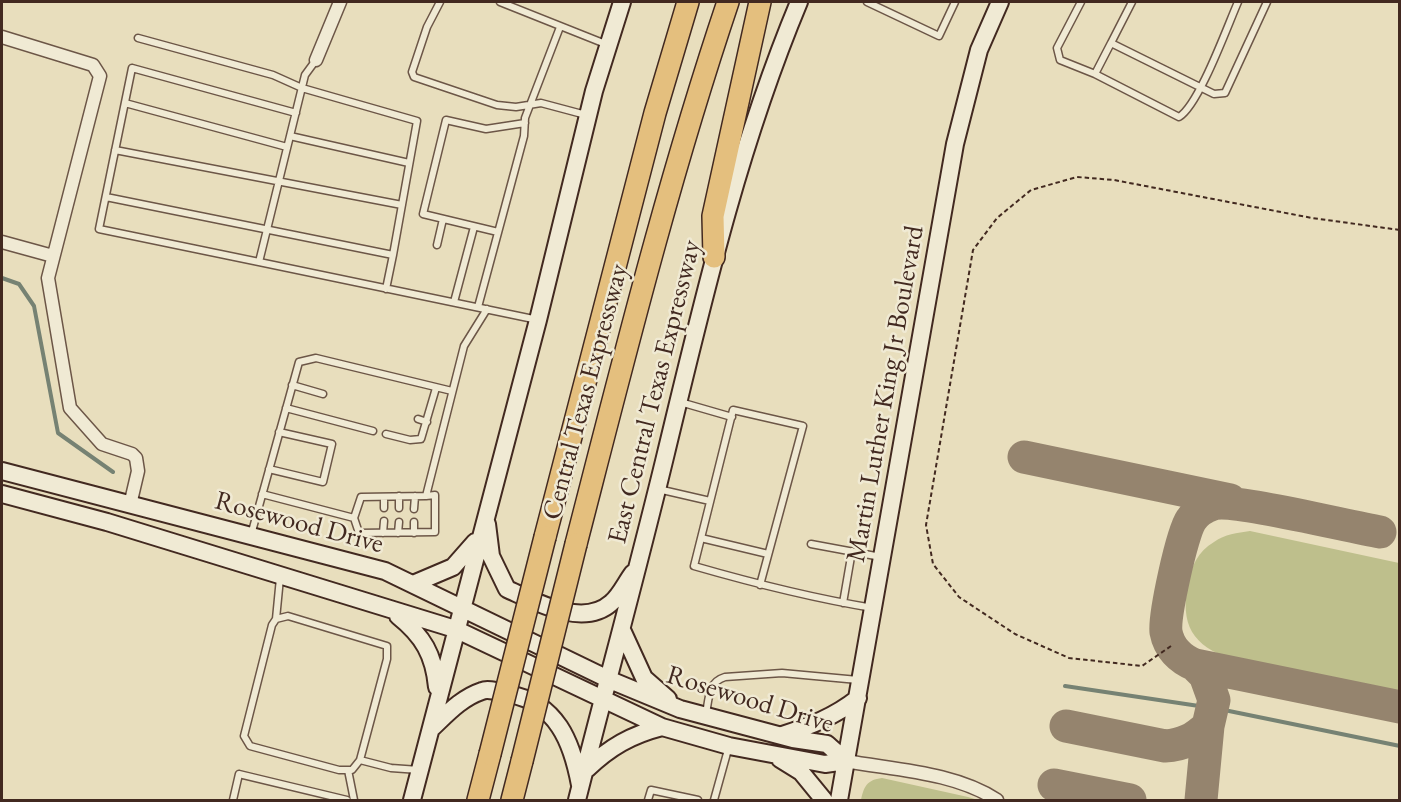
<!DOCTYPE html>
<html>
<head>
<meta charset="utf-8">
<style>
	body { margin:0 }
	#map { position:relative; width:1401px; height:802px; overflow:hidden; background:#e8debd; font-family:"EB Garamond",serif }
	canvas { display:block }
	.frame { position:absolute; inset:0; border:3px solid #422920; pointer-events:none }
</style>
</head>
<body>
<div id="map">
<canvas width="1401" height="802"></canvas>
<div class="frame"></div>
</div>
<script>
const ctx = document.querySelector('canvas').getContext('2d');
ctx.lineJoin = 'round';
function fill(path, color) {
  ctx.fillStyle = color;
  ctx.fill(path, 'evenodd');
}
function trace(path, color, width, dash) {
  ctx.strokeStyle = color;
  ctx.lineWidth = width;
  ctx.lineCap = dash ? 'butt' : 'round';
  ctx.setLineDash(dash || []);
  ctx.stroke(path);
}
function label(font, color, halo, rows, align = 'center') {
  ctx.font = font + ' "EB Garamond",serif';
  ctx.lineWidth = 5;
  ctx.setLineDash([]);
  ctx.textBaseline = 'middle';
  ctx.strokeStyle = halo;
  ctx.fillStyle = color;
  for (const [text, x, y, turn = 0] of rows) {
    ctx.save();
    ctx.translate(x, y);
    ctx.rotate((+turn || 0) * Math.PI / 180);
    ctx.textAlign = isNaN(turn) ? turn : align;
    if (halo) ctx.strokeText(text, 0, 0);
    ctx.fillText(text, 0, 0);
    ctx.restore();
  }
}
fill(new Path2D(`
	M 1250,531 L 1399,563 L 1399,694 L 1232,659 C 1192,646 1180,624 1188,584 C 1191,567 1198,551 1214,542 C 1225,534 1237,533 1250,531 Z
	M 882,778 L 968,797 L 978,800 L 861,800 C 864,786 867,780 882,778 Z`), '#bebf8c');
trace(new Path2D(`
	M 2,278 L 19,284 L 34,306 L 58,433 L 113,472
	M 1065,686 L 1199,706
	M 1229,711 L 1400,746`), '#768273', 4);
trace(new Path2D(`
	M 1024,457 L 1230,500
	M 1380,532 C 1349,527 1234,498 1213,504 C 1204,507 1196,512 1191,520 C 1182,533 1164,616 1166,632 C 1169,648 1180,659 1195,665 L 1400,707
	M 1195,665 L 1205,675 L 1214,700 L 1208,726 L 1201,800
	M 1066,726 L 1165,746 C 1184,745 1195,738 1208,726
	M 1054,785 L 1130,800`), '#95846e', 33);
const service = new Path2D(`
	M 440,2 L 427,27 L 412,72 L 414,77 L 497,105 L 516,107 L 541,103 L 586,115
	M 500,2 L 608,45
	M 867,2 L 939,36 L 955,2
	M 1081,2 L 1057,48 L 1060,60 L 1095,74 L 1179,117 C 1199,105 1227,27 1238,2
	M 1132,2 L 1111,43 L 1214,94 L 1225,93 L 1267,2
	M 138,38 L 273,75 L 302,88 L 417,121 L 393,255
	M 316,60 L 305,75 L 259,262 L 538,320
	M 1095,74 L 1111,43
	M 125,103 L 287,147
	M 290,136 L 409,163
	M 115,150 L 402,205
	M 106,197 L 393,255 L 386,289
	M 498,232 L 423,214 L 446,120 L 486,129 L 525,123
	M 437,245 L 443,219
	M 259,262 L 99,229 L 132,68 L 296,113
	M 454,302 L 474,227
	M 478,307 L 524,136 L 525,118 L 560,27
	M 292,385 L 323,394
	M 680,402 L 732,417
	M 286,408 L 373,431
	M 418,419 L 427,422
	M 386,434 L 410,440 L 421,439 L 436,388
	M 269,469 L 323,482 L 332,444 L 279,432
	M 658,489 L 710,501
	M 262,494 L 354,518 L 361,497 L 426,496 L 464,346 L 487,309
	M 384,508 L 384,497
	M 399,508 L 399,496
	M 414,509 L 415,496
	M 354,518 L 359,533 L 435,532 L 435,495 L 426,496
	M 383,533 L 384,521
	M 398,533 L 399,522
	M 414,533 L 414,522
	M 251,535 L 299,362 L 316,358 L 452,391
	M 701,538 L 768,554
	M 811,544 L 881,557
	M 760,585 L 803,426 L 733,410 L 694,566 C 753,583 812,598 873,608
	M 843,603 L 852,551
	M 288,616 L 387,646 L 387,659 L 360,760 L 352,770 L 339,770 L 250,746 L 244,736 L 272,625 L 276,619 Z
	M 276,619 L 280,578
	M 706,714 C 709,698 708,682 725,677 L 782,673 L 858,680
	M 360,760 L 391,768 L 419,770
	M 348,770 L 354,800
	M 233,800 L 239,774 L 347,800
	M 648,800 L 651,790 L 698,800
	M 714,800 L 729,746`);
const minor = new Path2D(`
	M 2,37 L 93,65 L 100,76 L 48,278 L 70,408 L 102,444 L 132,454 L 136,458 L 138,471 L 130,505
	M 316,60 L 340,2
	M 2,242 L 53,256
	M 846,761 C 895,770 954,772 997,800`);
const secondary = new Path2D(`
	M 2,471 L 385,571 L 610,680 L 680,709 L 793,739 L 827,744 L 846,761
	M 2,494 L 107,522 L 455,629 L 662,727 L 729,746 L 825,764 L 846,761
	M 487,524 L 491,556 L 507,589 C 536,602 583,628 611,603 C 620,596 626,582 633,573
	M 413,584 L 453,567 L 475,542
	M 398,616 C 423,636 434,655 437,687
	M 622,630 L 644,678 L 668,699
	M 431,729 C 447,714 461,698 482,691 C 489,688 501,693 509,694 C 557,703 572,742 580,785
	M 782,735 C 810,726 834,717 858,698
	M 780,759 L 801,772 L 824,800
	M 587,769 C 610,747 631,735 662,727
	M 412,800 L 538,320 L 594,91 L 622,2
	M 577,800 C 606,685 638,569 666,453 C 703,300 738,148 799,2
	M 839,800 L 955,144 L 979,50 L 1000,2`);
const motorway = new Path2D(`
	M 714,257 L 713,216 L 760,2
	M 545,537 L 655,113 L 688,2
	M 576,544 C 623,362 668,180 728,2
	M 478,800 L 490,754
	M 512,800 L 522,761`);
trace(service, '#6c5647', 9);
trace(minor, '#6c5647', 15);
trace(secondary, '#422920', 20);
trace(motorway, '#422920', 24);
trace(new Path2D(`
	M 1171,646 L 1142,666 L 1069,658 L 1015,634 L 959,597 L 933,564 L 926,525 L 973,250 L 997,218 L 1031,190 L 1077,177 L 1114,180 L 1312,218 L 1400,230`), '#422920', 2, [4.5, 3]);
trace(service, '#f0ead4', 6);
trace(minor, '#f0ead4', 12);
trace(secondary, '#f0ead4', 16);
trace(motorway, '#e4bf7e', 21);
const motorwayBridge = new Path2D(`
	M 490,754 L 545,537
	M 522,761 L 576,544`);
trace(motorwayBridge, '#422920', 24, []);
trace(motorwayBridge, '#e4bf7e', 21);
label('27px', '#422920', '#f0ead4', [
	["Central Texas Expressway",586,392,-75],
	["East Central Texas Expressway",655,392,-76],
	["Martin Luther King Jr Boulevard",886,394,-80],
	["Rosewood Drive",299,523,15],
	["Rosewood Drive",750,700,17]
]);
</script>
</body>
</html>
